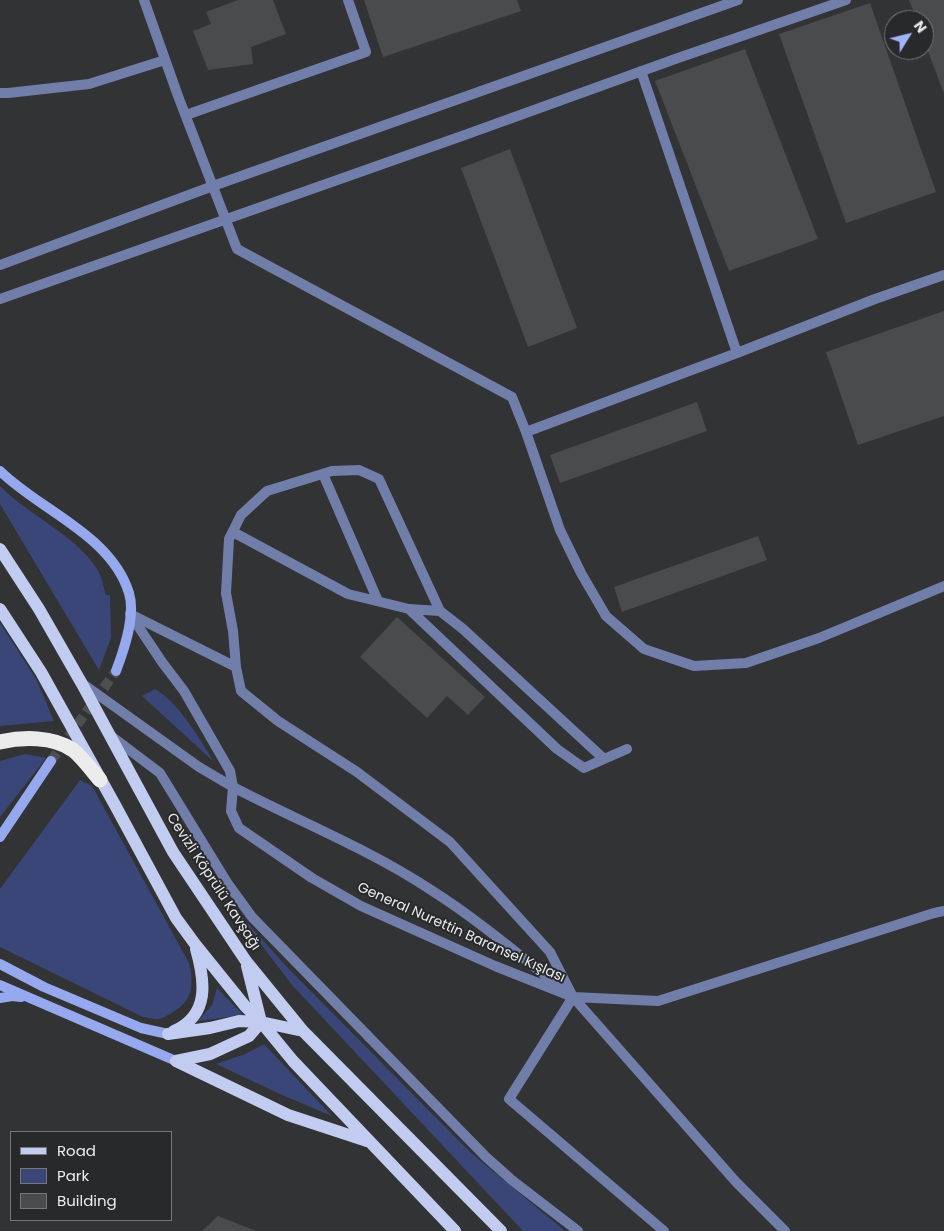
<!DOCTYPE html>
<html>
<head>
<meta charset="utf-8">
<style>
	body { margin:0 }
	#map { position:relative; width:944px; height:1231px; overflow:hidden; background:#323335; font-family:Poppins,sans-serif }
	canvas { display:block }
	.legend { position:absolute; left:10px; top:1131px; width:162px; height:90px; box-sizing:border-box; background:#28292b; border:1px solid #767778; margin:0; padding:6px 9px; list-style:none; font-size:15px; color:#eaebec }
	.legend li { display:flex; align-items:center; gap:10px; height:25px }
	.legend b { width:25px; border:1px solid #767778 }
	.north { position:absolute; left:884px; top:10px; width:50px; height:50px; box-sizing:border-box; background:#28292b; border:1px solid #767778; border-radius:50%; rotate:54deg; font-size:14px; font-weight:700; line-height:20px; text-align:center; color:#eaebec }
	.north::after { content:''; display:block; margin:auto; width:18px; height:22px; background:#a0b3fd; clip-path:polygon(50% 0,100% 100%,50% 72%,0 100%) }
</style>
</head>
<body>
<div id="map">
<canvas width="944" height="1231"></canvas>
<ul class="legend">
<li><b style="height:6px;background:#c2ccf1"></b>Road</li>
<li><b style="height:14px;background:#3b4678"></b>Park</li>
<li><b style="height:14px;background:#4a4b4d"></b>Building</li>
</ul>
<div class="north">N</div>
</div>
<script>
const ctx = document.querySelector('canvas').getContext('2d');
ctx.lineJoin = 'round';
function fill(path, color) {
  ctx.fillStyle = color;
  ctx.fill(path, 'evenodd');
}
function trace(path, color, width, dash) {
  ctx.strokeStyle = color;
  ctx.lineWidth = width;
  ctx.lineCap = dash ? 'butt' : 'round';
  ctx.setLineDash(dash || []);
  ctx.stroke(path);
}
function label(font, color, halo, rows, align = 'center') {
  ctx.font = font + ' Poppins,sans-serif';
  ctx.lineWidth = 4;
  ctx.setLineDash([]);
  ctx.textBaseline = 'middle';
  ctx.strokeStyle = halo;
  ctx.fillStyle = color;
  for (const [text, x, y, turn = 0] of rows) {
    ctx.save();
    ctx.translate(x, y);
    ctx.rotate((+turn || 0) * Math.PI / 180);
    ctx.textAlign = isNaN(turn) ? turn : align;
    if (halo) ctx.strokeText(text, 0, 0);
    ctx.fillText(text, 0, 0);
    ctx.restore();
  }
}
fill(new Path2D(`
	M 0,486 C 28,515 76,535 97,569 C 102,576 103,587 106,595 L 110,595 L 111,638 L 99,670 L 0,504 Z
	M 0,623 L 36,679 L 54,721 L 0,726 Z
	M 155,689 C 180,704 199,738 214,762 L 142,696 Z
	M 25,754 L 46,758 L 0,817 L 0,761 Z
	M 80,780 L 92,786 L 189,963 C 194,983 193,1001 173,1012 C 169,1015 163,1018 159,1019 C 154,1020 147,1017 143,1017 L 0,947 L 0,889 Z
	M 232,906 L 287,967 L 471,1153 L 565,1231 L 523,1231 L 292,985 Z
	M 217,988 L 243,1015 L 198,1021 L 212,1005 Z
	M 264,1044 L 332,1116 L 282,1095 L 216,1064 L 245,1054 Z`), '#3b4678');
fill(new Path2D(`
	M 238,0 L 273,0 L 286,34 L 251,47 L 253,64 L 208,70 L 193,31 L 211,24 L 206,12 Z
	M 364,0 L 517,0 L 521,11 L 383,57 Z
	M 909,0 L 944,0 L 944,94 L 924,40 L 924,20 L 917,20 Z
	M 870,3 L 936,192 L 846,223 L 779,34 Z
	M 745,49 L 818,239 L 729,271 L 655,81 Z
	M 510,149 L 577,328 L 528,347 L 461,168 Z
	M 944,311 L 944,416 L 858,445 L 826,352 Z
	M 697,402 L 707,431 L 560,483 L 550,455 Z
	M 758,536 L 767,560 L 622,612 L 614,587 Z
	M 397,617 L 485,697 L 468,715 L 447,696 L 427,718 L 360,657 Z
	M 218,1216 L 256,1231 L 202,1231 Z`), '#4a4b4d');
trace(new Path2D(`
	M 51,761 L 116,671`), '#4e4f50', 10, [10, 5]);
trace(new Path2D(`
	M 144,0 L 178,96 L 237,249 L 512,397 L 526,432 L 737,353 L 875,299 L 944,275
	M 641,71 L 737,353
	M 0,93 L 8,93 L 89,84 L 165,60
	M 186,115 L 366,52 L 348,0
	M 0,265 L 213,186 L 738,0
	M 0,299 L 462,136 L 678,58 L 846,0
	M 526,432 L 560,530 L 581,573 L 606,616 L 644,649 L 694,666 L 746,663 L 819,638 L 944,586
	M 323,474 L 378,601
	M 233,532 L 348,594 L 409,609 L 557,749 L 584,768 L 604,759
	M 409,609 L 440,611
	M 130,614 L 236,667
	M 627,749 L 604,759 L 463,629 L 440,611 L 379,479 L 359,470 L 332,471 L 267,491 L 241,515 L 229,539 L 226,593 L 233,631 L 236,667 L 241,691 L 278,721 L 357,772 L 450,842 L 550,952 L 573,997 L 736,1182 L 785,1231
	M 570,995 C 525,960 480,921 431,890 C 369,849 298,821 233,787 L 231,811 L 239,828 L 312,878 L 361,906 L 495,966 L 573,997 L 658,1001 L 934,913 L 944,911
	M 573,997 L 509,1099 L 664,1231`), '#727eaa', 10);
trace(new Path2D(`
	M 130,614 L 162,662 L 184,691 L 230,771 L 233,787
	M 83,684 L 199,767 L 233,787
	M 111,736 L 160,773 L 228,884 L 252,917 L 486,1157 L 513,1181 L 578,1231`), '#727eaa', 10);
trace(new Path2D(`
	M 0,471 C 41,511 111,535 129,593 C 136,616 124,650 116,671
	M 0,837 L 51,761
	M 0,964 L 44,987 L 141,1028 L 168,1034
	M 0,985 L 176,1061
	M 0,998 L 12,996 L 21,997`), '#96a8ee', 10);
trace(new Path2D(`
	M 0,549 L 39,609 L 82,684 L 173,852 L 246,961 L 303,1031 L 501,1231
	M 0,609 L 41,672 L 115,805 L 176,918 L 195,944 L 245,1006 L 261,1022 L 293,1061 L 455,1231
	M 174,1031 C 210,1015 205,981 196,949
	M 168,1034 L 210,1028 L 239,1021 L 261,1022 L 303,1031
	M 176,1061 L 288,1115 L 367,1141
	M 176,1061 L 210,1054 L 249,1036 L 261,1022 L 247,966`), '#c2ccf1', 12);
trace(new Path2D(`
	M 0,742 C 22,737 53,736 73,750 C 83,758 92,771 100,780`), '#ececec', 15);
label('14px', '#eaebec', '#28292b', [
	["Cevizli Köprülü Kavşağı",213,882,57],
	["General Nurettin Baransel Kışlası",461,933,24]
]);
</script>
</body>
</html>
